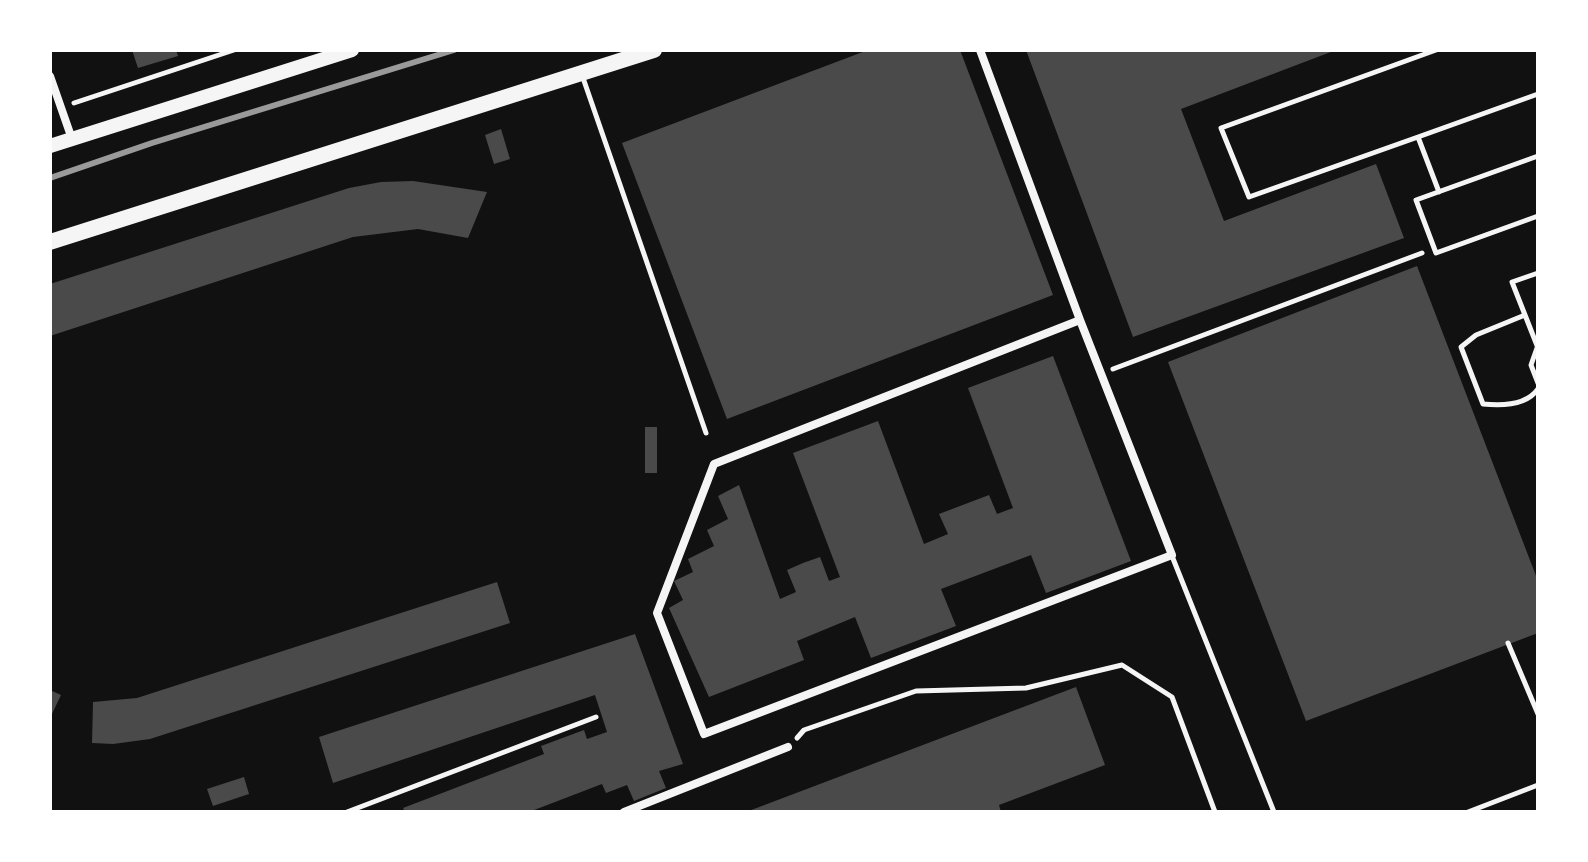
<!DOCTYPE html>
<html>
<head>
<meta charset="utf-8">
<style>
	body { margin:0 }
	#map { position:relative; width:1588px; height:862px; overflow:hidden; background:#111; font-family:Barlow,sans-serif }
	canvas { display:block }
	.frame { position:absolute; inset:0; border:52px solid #fff; pointer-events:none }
</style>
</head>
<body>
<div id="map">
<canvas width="1588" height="862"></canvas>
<div class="frame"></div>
</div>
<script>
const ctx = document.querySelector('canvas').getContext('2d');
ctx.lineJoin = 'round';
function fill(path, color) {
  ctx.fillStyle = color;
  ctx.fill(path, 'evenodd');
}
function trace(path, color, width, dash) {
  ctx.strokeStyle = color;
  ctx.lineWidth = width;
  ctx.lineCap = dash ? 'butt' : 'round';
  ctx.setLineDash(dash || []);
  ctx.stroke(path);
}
fill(new Path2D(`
	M 132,50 L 176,50 L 178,56 L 138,68 Z
	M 868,50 L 960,50 L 1053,295 L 727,419 L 622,143 Z
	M 1026,50 L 1336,50 L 1181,109 L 1224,221 L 1376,164 L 1404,238 L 1133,337 Z
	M 501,129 L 510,159 L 494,164 L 485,135 Z
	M 413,181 L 487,192 L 468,238 L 418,229 L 353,237 L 50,336 L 50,284 L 349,188 L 381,182 Z
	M 1417,266 L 1538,581 L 1538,633 L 1306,721 L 1168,362 Z
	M 1053,356 L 1131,561 L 1046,593 L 1031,555 L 941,589 L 956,626 L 871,658 L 855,617 L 797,641 L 804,660 L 709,697 L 669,608 L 683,600 L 674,581 L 693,572 L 688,559 L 714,546 L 707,530 L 728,519 L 718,496 L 739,485 L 780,599 L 796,592 L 787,570 L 803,563 L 820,557 L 829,581 L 840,577 L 793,453 L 878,421 L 924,544 L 948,534 L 939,514 L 989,495 L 997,514 L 1013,508 L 968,388 Z
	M 645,427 L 657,427 L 657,473 L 645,473 Z
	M 497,582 L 510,623 L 150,739 L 113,744 L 92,743 L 93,702 L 137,698 Z
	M 635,634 L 683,764 L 659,771 L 666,788 L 634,801 L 627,785 L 606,793 L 602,784 L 529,812 L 405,812 L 403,808 L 544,754 L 541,746 L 584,730 L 587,739 L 607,732 L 595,695 L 333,783 L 319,737 Z
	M 1076,687 L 1105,765 L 999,805 L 1001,812 L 746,812 Z
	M 50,690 L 61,695 L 50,718 Z
	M 244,777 L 249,794 L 213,806 L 207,789 Z`), '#4a4a4a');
trace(new Path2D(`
	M 74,103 L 234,50
	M 1113,369 L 1422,253
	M 797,738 L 804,730 L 916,691 L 1026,688 L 1122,665 L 1172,697 L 1215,812`), '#f5f5f5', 5);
trace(new Path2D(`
	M 1436,50 L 1221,128 L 1249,197 L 1418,137 L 1439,192
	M 582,75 L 706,433
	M 1418,137 L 1538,94
	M 1538,156 L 1416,200 L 1436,253 L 1538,216
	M 1538,273 L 1512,282 L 1538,348
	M 1525,315 L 1476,335 L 1461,347 L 1483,404 C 1502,406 1526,406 1538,389
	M 1537,348 L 1531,365 L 1538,383
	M 1172,556 L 1274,812
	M 1508,643 L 1538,714
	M 347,812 L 596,717
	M 1468,812 L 1538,785`), '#f5f5f5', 5);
trace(new Path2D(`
	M 980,50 L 1080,320 L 1172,555 L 704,734 L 657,613 L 714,464 L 1080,320
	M 50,76 L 72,139
	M 624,812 L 788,747`), '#f5f5f5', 8);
trace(new Path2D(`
	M 50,146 L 352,50`), '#f5f5f5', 14);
trace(new Path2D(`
	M 50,242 L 654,50`), '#f5f5f5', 16);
trace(new Path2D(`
	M 50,178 L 152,143 L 454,50`), '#9a9a9a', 6);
</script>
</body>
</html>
